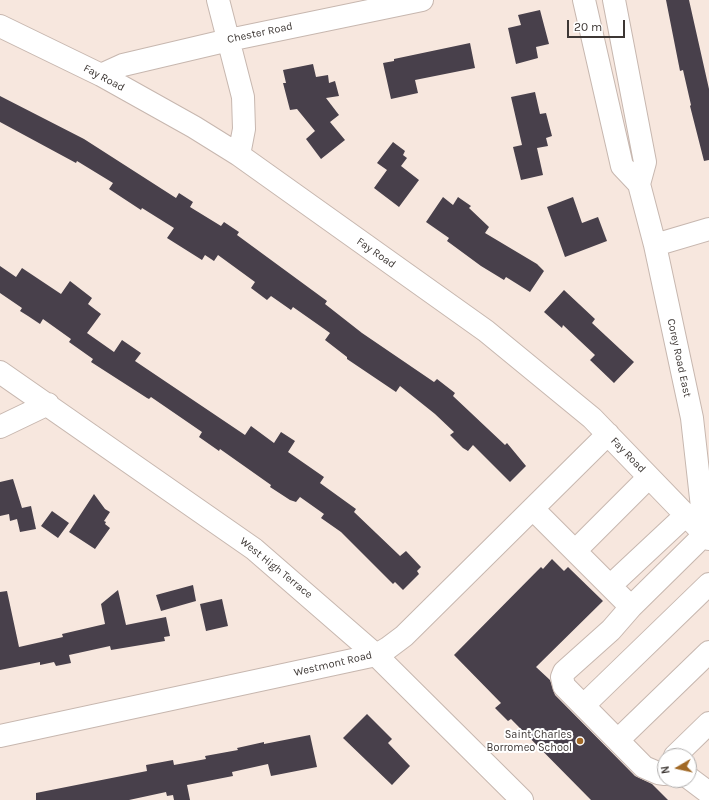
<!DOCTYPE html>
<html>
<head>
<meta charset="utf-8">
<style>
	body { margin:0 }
	#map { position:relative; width:709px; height:800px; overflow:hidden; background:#f7e7de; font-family:Karla,sans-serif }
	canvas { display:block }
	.north { position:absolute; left:657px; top:748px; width:40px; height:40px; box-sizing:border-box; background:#fff; border:1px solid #b1afae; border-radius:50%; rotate:261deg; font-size:11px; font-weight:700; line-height:16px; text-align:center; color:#3d3734 }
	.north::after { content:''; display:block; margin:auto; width:14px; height:18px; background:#a16926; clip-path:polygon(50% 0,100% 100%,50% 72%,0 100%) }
	.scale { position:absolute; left:567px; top:20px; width:58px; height:18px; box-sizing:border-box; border:2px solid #3d3734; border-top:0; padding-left:5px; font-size:12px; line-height:14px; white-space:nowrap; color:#3d3734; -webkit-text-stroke:3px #fff; paint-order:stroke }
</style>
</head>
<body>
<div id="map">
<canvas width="709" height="800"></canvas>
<div class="north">N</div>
<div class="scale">20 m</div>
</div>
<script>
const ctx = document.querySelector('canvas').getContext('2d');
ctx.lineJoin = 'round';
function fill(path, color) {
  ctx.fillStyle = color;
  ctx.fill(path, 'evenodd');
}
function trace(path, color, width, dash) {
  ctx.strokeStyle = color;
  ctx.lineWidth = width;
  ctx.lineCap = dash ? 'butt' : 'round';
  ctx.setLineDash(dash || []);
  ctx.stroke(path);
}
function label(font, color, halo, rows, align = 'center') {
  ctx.font = font + ' Karla,sans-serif';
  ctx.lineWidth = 4;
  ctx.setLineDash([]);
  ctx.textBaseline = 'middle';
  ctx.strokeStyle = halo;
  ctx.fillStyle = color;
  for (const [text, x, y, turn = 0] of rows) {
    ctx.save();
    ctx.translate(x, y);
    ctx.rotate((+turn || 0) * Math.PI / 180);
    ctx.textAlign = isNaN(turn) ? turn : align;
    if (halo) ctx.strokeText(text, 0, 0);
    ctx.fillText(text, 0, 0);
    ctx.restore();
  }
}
fill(new Path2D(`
	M 666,0 L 689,0 L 709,89 L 709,160 L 704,161 L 690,106 L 691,105 L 683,70 L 680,71 Z
	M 540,10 L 549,44 L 536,47 L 538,58 L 516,64 L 508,28 L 521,25 L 518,15 Z
	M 470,43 L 475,68 L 415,80 L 418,93 L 391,99 L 383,63 L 394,61 L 394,59 Z
	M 313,64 L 316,77 L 328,75 L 329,83 L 335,81 L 339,96 L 326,98 L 339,115 L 330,122 L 345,140 L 321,159 L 306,139 L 315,131 L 297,109 L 290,110 L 283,83 L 286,83 L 283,70 Z
	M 535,92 L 540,114 L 546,113 L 552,136 L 546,138 L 548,146 L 537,148 L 543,175 L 521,180 L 513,147 L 522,145 L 511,97 Z
	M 0,96 L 84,139 L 176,198 L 179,193 L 193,202 L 190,207 L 221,226 L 224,222 L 239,232 L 237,235 L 327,301 L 325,304 L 362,333 L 434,382 L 437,379 L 455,393 L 453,396 L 505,445 L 507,443 L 526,466 L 510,482 L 473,445 L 468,451 L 463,448 L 450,435 L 454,432 L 435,414 L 400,386 L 396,392 L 347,359 L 347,357 L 325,340 L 330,333 L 293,307 L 291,310 L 271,296 L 267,300 L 251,288 L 255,282 L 218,255 L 214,261 L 205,255 L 202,260 L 167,238 L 174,228 L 142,208 L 141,210 L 109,189 L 113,183 L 77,161 L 76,163 L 0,122 Z
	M 393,142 L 405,151 L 403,155 L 407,158 L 401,166 L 419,180 L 399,207 L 374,188 L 387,170 L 377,163 Z
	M 443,197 L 453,205 L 458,197 L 471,206 L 469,208 L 489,227 L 485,233 L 537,264 L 544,271 L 530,292 L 506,277 L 504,280 L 481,266 L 447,241 L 449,238 L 426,222 Z
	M 573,197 L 582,223 L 598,217 L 607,241 L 565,257 L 547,207 Z
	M 0,266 L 16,277 L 22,268 L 61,294 L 70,281 L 92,298 L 88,304 L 101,314 L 87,333 L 114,352 L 122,340 L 141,353 L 135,361 L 245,435 L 251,426 L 274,443 L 281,432 L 295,441 L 288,452 L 324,477 L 320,483 L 356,509 L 354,512 L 398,554 L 400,556 L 406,551 L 421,567 L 417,571 L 419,574 L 403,590 L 395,582 L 393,584 L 341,532 L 321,518 L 324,514 L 300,497 L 296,502 L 290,500 L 270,487 L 271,485 L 220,449 L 219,451 L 199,437 L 202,432 L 151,397 L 149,399 L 147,398 L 91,362 L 93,359 L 69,342 L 71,339 L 43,319 L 40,324 L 28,316 L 20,311 L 22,308 L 0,293 Z
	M 564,290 L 595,319 L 592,323 L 634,362 L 614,383 L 590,360 L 595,355 L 563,325 L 562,328 L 544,312 Z
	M 13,479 L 22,508 L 31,506 L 36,529 L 20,532 L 17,519 L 10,521 L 9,514 L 0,516 L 0,482 Z
	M 94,494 L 105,509 L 110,512 L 104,521 L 106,522 L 105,524 L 110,528 L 95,549 L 69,532 Z
	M 52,511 L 69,523 L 58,538 L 41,526 Z
	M 552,559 L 564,571 L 568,567 L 603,601 L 536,667 L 550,680 L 555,695 L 635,776 L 652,784 L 668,800 L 591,800 L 511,719 L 508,721 L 495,708 L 501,703 L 454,655 L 541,567 L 543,569 Z
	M 193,585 L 196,601 L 161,611 L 156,595 Z
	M 118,590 L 126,625 L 166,617 L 170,636 L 164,637 L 165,641 L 111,650 L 110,646 L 69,655 L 71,663 L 56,666 L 54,662 L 40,665 L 40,662 L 0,670 L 0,592 L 7,591 L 19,647 L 63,637 L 62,634 L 105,624 L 101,604 Z
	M 222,599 L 228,626 L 206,631 L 200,604 Z
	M 367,714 L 392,739 L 388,743 L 410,766 L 392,785 L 343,738 Z
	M 310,735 L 317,767 L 271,776 L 268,764 L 232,772 L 233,776 L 187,785 L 190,800 L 174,800 L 173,795 L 167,796 L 166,792 L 129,800 L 36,800 L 36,793 L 147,771 L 146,765 L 173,760 L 174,765 L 206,759 L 205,756 L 238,750 L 237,748 L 264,742 L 264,744 Z`), '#48404b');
const minor = new Path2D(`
	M 218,0 L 243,97 L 244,129 L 239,155
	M 584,0 L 622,166 L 639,184
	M 614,0 L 645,162 L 639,184 L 655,245 L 692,418 L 705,534 L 631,607
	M 0,26 L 101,75 L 194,127 L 239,155 L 486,331 L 592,418 L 709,539
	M 101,75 L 123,65 L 229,40 L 422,0
	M 655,245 L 709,229
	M 0,372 L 254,549 L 376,655 L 522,800
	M 0,427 L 48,404
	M 533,509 L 631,607 L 611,630 L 564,672 L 562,677 L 564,686 L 644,767 L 658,773 L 665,774
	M 575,551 L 649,477
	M 610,586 L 686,515
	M 584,705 L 709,584
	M 0,736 L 376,655 L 388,648 L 404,636 L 608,434
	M 618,740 L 709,652
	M 675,756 L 709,723
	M 689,778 L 709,793`);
trace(minor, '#c7b7af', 24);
trace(minor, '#fff', 22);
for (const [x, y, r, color] of [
	[580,741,4,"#a16926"]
]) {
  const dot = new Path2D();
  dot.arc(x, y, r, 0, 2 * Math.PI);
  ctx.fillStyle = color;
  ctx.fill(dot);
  trace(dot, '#fff', 1.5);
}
label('11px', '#3d3734', '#fff', [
	["Chester Road",260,33,-12],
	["Fay Road",104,78,28],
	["Fay Road",376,253,35],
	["Corey Road East",679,358,78],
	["Fay Road",628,455,46],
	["West High Terrace",276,568,39],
	["Westmont Road",333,664,-13]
]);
label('11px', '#3d3734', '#fff', [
	["Saint Charles",572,735],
	["Borromeo School",572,748]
], 'right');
</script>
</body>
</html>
